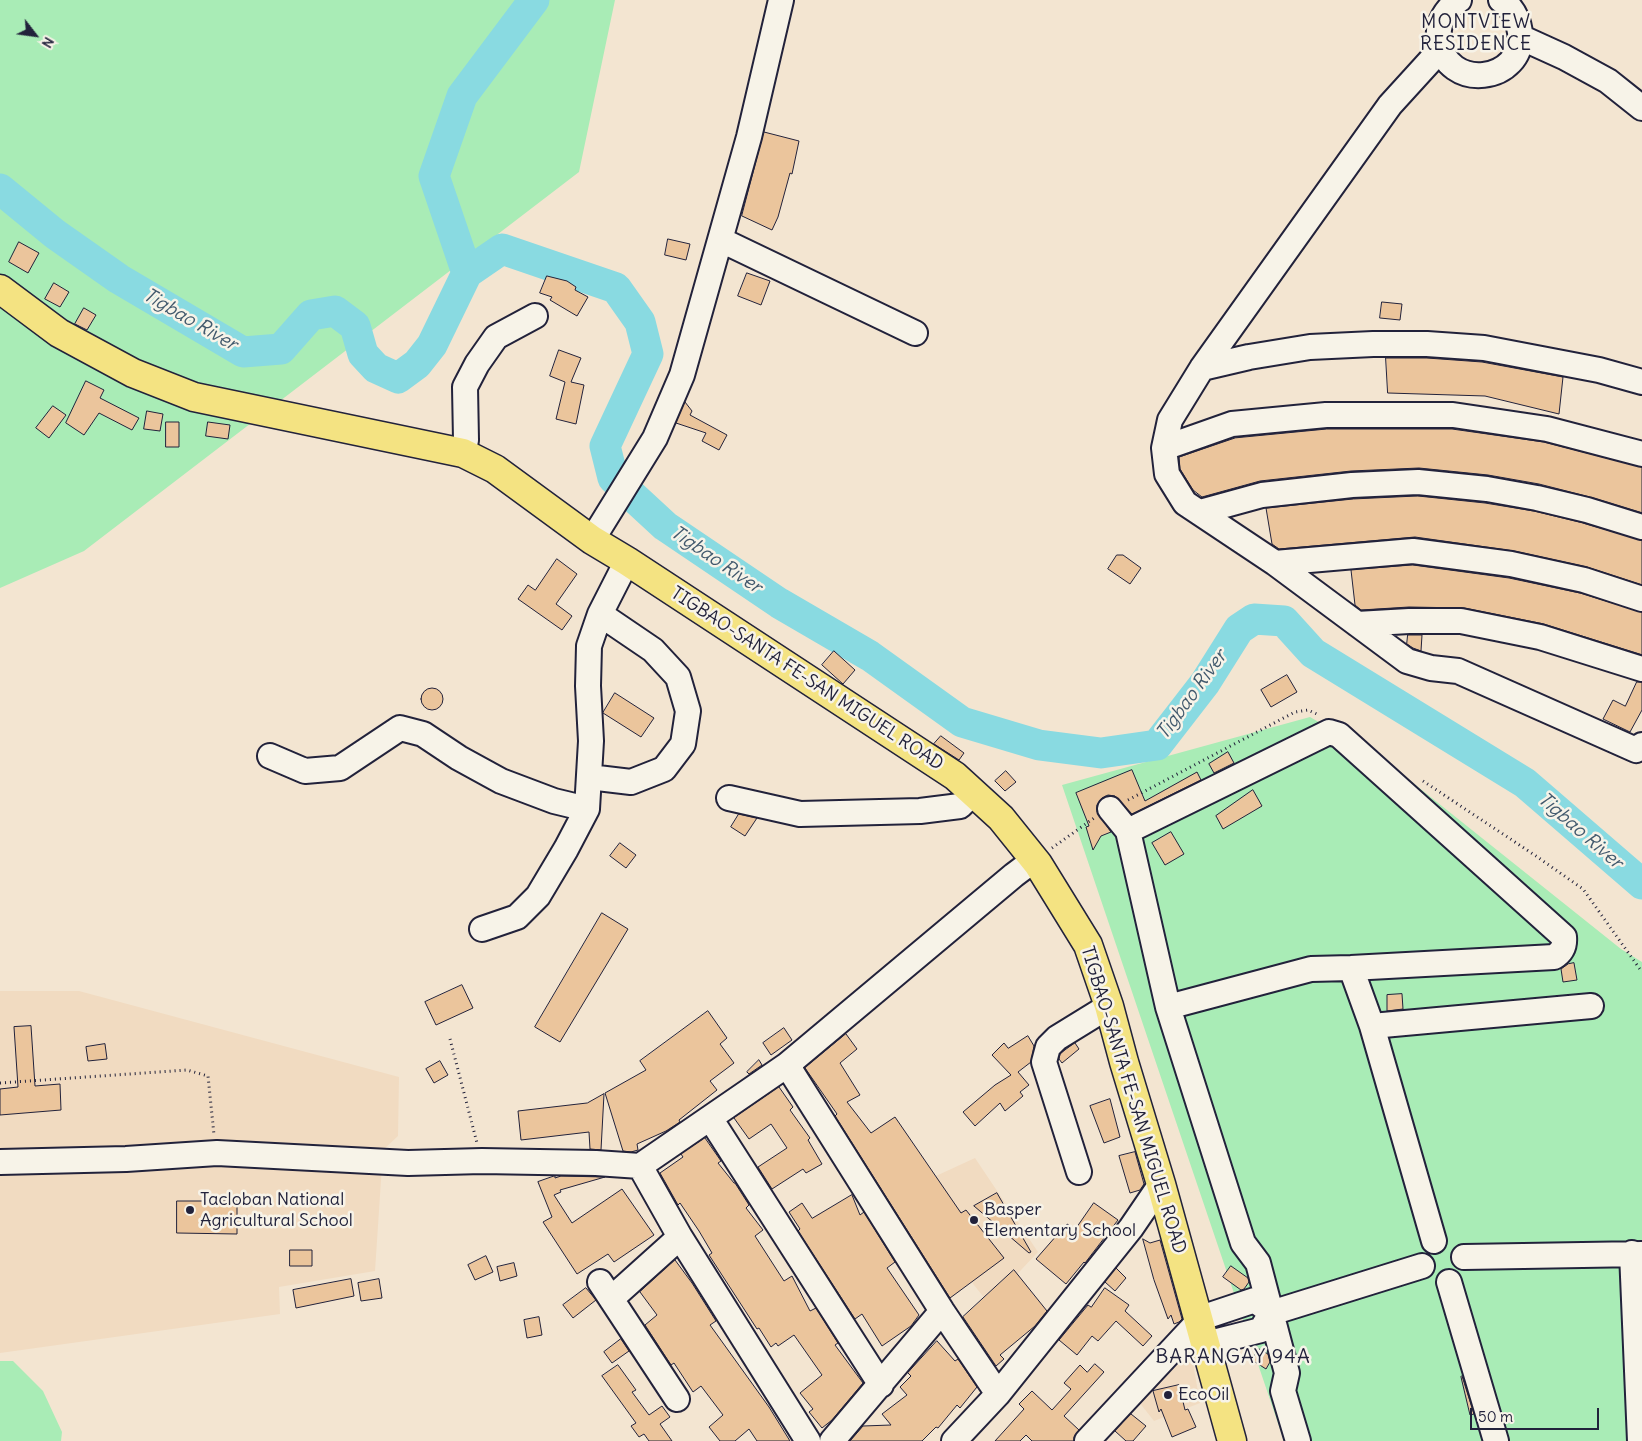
<!DOCTYPE html>
<html>
<head>
<meta charset="utf-8">
<style>
	body { margin:0 }
	#map { position:relative; width:1642px; height:1441px; overflow:hidden; background:#f3e5d1; font-family:Delius,sans-serif }
	canvas { display:block }
	.north { position:absolute; left:10px; top:10px; width:50px; height:50px; -webkit-text-stroke:4px #f7f3e8; paint-order:stroke; rotate:120deg; font-size:14px; font-weight:700; line-height:20px; text-align:center; color:#22223b }
	.north::after { content:''; display:block; margin:auto; width:18px; height:22px; background:#22223b; clip-path:polygon(50% 0,100% 100%,50% 72%,0 100%) }
	.scale { position:absolute; left:1470px; top:1408px; width:129px; height:22px; box-sizing:border-box; border:2px solid #22223b; border-top:0; padding-left:6px; font-size:15px; line-height:18px; white-space:nowrap; color:#22223b; -webkit-text-stroke:4px #f7f3e8; paint-order:stroke }
</style>
</head>
<body>
<div id="map">
<canvas width="1642" height="1441"></canvas>
<div class="north">N</div>
<div class="scale">50 m</div>
</div>
<script>
const ctx = document.querySelector('canvas').getContext('2d');
ctx.lineJoin = 'round';
function fill(path, color) {
  ctx.fillStyle = color;
  ctx.fill(path, 'evenodd');
}
function trace(path, color, width, dash) {
  ctx.strokeStyle = color;
  ctx.lineWidth = width;
  ctx.lineCap = dash ? 'butt' : 'round';
  ctx.setLineDash(dash || []);
  ctx.stroke(path);
}
function label(font, color, halo, rows, align = 'center') {
  ctx.font = font + ' Delius,sans-serif';
  ctx.lineWidth = 5;
  ctx.setLineDash([]);
  ctx.textBaseline = 'middle';
  ctx.strokeStyle = halo;
  ctx.fillStyle = color;
  for (const [text, x, y, turn = 0] of rows) {
    ctx.save();
    ctx.translate(x, y);
    ctx.rotate((+turn || 0) * Math.PI / 180);
    ctx.textAlign = isNaN(turn) ? turn : align;
    if (halo) ctx.strokeText(text, 0, 0);
    ctx.fillText(text, 0, 0);
    ctx.restore();
  }
}
fill(new Path2D(`
	M 0,991 L 79,991 L 399,1077 L 398,1136 L 383,1150 L 375,1271 L 279,1287 L 280,1314 L 0,1353 Z
	M 975,1158 L 1038,1252 L 989,1304 L 970,1280 L 912,1187 Z
	M 1191,1352 L 1200,1403 L 1154,1421 L 1139,1402 Z`), '#f1dbc1');
fill(new Path2D(`
	M 0,0 L 615,0 L 579,172 L 84,551 L 0,588 Z
	M 1310,717 L 1383,759 L 1621,949 L 1642,962 L 1642,1441 L 1284,1441 L 1062,785 Z
	M 0,1361 L 13,1361 L 43,1391 L 62,1432 L 61,1441 L 0,1441 Z`), '#a9ecb6');
trace(new Path2D(`
	M 0,189 L 55,234 L 119,279 L 243,352 L 281,349 L 311,315 L 335,311 L 355,326 L 363,354 L 376,368 L 398,378 L 417,364 L 432,345 L 467,273 L 502,249 L 616,288 L 640,322 L 648,354 L 605,446 L 613,478 L 665,526 L 779,603 L 870,656 L 962,722 L 1039,745 L 1101,753 L 1157,745 L 1205,683 L 1239,629 L 1254,619 L 1284,621 L 1313,653 L 1525,783 L 1642,884
	M 467,273 L 434,176 L 462,96 L 534,0`), '#89dae1', 31);
const building = new Path2D(`
	M 764,132 L 799,141 L 792,174 L 790,173 L 778,217 L 772,230 L 742,216 Z
	M 668,239 L 690,244 L 686,260 L 665,255 Z
	M 19,242 L 39,253 L 28,273 L 9,262 Z
	M 747,273 L 770,281 L 761,305 L 738,296 Z
	M 547,276 L 567,281 L 576,287 L 575,290 L 588,297 L 577,316 L 550,300 L 552,297 L 540,293 Z
	M 54,283 L 69,292 L 60,307 L 45,299 Z
	M 1382,302 L 1402,304 L 1400,320 L 1380,318 Z
	M 84,308 L 96,315 L 87,330 L 75,324 Z
	M 559,350 L 581,358 L 571,382 L 584,385 L 576,424 L 556,419 L 565,382 L 550,376 Z
	M 1386,358 L 1427,358 L 1482,362 L 1563,377 L 1559,414 L 1485,396 L 1388,393 Z
	M 86,381 L 104,390 L 100,398 L 139,418 L 132,430 L 99,413 L 84,435 L 66,423 Z
	M 685,402 L 692,411 L 690,415 L 727,435 L 719,450 L 702,441 L 706,433 L 676,423 Z
	M 53,406 L 66,415 L 49,438 L 36,428 Z
	M 147,411 L 163,414 L 160,431 L 144,429 Z
	M 166,422 L 179,422 L 179,447 L 166,447 Z
	M 208,422 L 230,425 L 228,439 L 206,436 Z
	M 1327,429 L 1452,429 L 1544,442 L 1642,467 L 1642,513 L 1590,497 L 1539,484 L 1488,475 L 1419,468 L 1351,471 L 1260,481 L 1202,497 L 1193,490 L 1180,469 L 1179,457 L 1235,438 Z
	M 1418,496 L 1485,503 L 1534,511 L 1583,523 L 1642,540 L 1642,585 L 1587,567 L 1514,551 L 1415,537 L 1279,549 L 1272,544 L 1266,508 L 1353,499 Z
	M 1117,555 L 1123,555 L 1141,568 L 1130,584 L 1108,569 Z
	M 557,559 L 577,574 L 556,604 L 572,616 L 562,630 L 518,599 L 528,585 L 535,590 Z
	M 1413,565 L 1509,578 L 1580,593 L 1642,612 L 1642,655 L 1544,624 L 1464,608 L 1409,607 L 1361,610 L 1355,605 L 1351,570 Z
	M 1408,635 L 1422,635 L 1421,651 L 1413,648 L 1407,644 Z
	M 834,651 L 855,670 L 843,684 L 822,665 Z
	M 1287,675 L 1297,692 L 1271,707 L 1261,690 Z
	M 1637,682 L 1642,682 L 1642,710 L 1630,732 L 1603,719 L 1613,700 L 1625,706 Z
	M421 699a11 11 0 1 1 22 0a11 11 0 1 1-22 0Z
	M 615,693 L 654,718 L 641,737 L 603,713 Z
	M 941,736 L 964,753 L 959,760 L 934,744 Z
	M 1228,752 L 1234,763 L 1214,773 L 1209,764 Z
	M 1132,770 L 1145,801 L 1197,772 L 1201,780 L 1132,814 L 1115,796 L 1108,795 L 1102,798 L 1097,805 L 1097,812 L 1111,832 L 1101,836 L 1093,850 L 1086,827 L 1089,826 L 1076,793 Z
	M 1006,771 L 1016,782 L 1005,791 L 995,781 Z
	M 1253,790 L 1262,806 L 1223,829 L 1216,816 Z
	M 739,814 L 757,818 L 745,836 L 731,827 Z
	M 1171,832 L 1184,854 L 1165,865 L 1152,843 Z
	M 620,843 L 636,855 L 626,868 L 610,856 Z
	M 602,913 L 628,929 L 560,1042 L 535,1027 Z
	M 1574,963 L 1577,980 L 1563,982 L 1561,969 L 1568,964 Z
	M 462,985 L 473,1008 L 436,1025 L 425,1002 Z
	M 1402,994 L 1403,1009 L 1387,1011 L 1387,995 Z
	M 708,1011 L 727,1038 L 720,1044 L 734,1063 L 710,1081 L 717,1090 L 679,1120 L 680,1122 L 666,1131 L 637,1144 L 638,1150 L 631,1152 L 623,1151 L 605,1093 L 646,1070 L 640,1061 Z
	M 31,1026 L 35,1086 L 60,1084 L 61,1110 L 0,1115 L 0,1089 L 18,1087 L 14,1027 Z
	M 784,1028 L 792,1040 L 771,1055 L 763,1043 Z
	M 846,1034 L 857,1049 L 840,1063 L 860,1095 L 847,1102 L 871,1133 L 895,1117 L 961,1213 L 966,1210 L 1004,1258 L 950,1298 L 835,1116 L 837,1114 L 805,1068 Z
	M 1028,1036 L 1034,1046 L 1031,1062 L 1018,1072 L 1029,1085 L 1020,1092 L 1023,1096 L 1005,1111 L 1000,1103 L 975,1126 L 963,1112 L 995,1085 L 1011,1075 L 992,1055 L 1004,1043 L 1008,1048 Z
	M 1075,1043 L 1079,1049 L 1062,1063 L 1059,1059 L 1060,1054 Z
	M 105,1044 L 107,1059 L 88,1061 L 86,1047 Z
	M 759,1060 L 762,1065 L 749,1074 L 747,1072 Z
	M 440,1061 L 448,1075 L 434,1083 L 426,1069 Z
	M 779,1087 L 793,1107 L 790,1110 L 810,1138 L 808,1140 L 822,1164 L 806,1173 L 803,1169 L 772,1189 L 758,1167 L 787,1148 L 771,1124 L 749,1139 L 734,1118 Z
	M 604,1094 L 601,1150 L 590,1149 L 589,1132 L 521,1140 L 518,1111 L 587,1103 Z
	M 1110,1099 L 1120,1137 L 1104,1143 L 1090,1106 Z
	M 705,1138 L 721,1161 L 718,1163 L 734,1183 L 735,1183 L 749,1205 L 746,1208 L 763,1230 L 755,1236 L 784,1281 L 792,1276 L 810,1311 L 816,1308 L 838,1343 L 835,1345 L 863,1383 L 832,1420 L 822,1428 L 809,1412 L 813,1409 L 800,1393 L 822,1375 L 794,1335 L 778,1346 L 776,1343 L 771,1347 L 759,1328 L 757,1329 L 709,1255 L 712,1253 L 699,1231 L 680,1203 L 678,1205 L 660,1173 L 683,1157 L 681,1154 Z
	M 1135,1152 L 1144,1184 L 1140,1190 L 1130,1193 L 1119,1156 Z
	M 555,1176 L 555,1178 L 561,1176 L 605,1177 L 560,1190 L 561,1192 L 554,1195 L 572,1223 L 622,1189 L 654,1235 L 614,1262 L 608,1254 L 577,1274 L 543,1222 L 552,1217 L 538,1182 Z
	M 997,1193 L 1031,1252 L 1029,1253 L 974,1206 Z
	M 852,1195 L 860,1215 L 864,1212 L 895,1262 L 887,1268 L 919,1315 L 911,1326 L 882,1346 L 862,1314 L 855,1319 L 798,1231 L 800,1229 L 789,1212 L 802,1203 L 812,1218 Z
	M 177,1201 L 237,1201 L 237,1234 L 177,1233 Z
	M 1094,1203 L 1118,1220 L 1085,1263 L 1084,1262 L 1066,1284 L 1036,1259 L 1057,1235 L 1059,1236 L 1067,1224 L 1075,1229 Z
	M 1143,1239 L 1150,1243 L 1160,1240 L 1182,1319 L 1179,1322 L 1174,1324 L 1171,1315 L 1168,1319 L 1154,1280 Z
	M 290,1250 L 312,1250 L 312,1266 L 290,1266 Z
	M 486,1256 L 493,1272 L 475,1280 L 468,1265 Z
	M 675,1260 L 692,1283 L 716,1321 L 710,1325 L 769,1407 L 790,1441 L 757,1441 L 749,1429 L 735,1441 L 720,1441 L 709,1427 L 723,1415 L 701,1386 L 693,1392 L 674,1363 L 671,1365 L 645,1325 L 657,1315 L 640,1292 Z
	M 514,1263 L 517,1276 L 500,1281 L 497,1267 Z
	M 1231,1266 L 1248,1278 L 1249,1282 L 1244,1289 L 1241,1290 L 1223,1277 Z
	M 1116,1268 L 1126,1278 L 1115,1291 L 1105,1282 Z
	M 1014,1270 L 1047,1311 L 1035,1326 L 1000,1355 L 1004,1359 L 996,1366 L 963,1317 Z
	M 351,1279 L 354,1296 L 296,1308 L 293,1290 Z
	M 379,1279 L 382,1298 L 361,1301 L 358,1283 Z
	M 586,1288 L 596,1300 L 573,1318 L 563,1305 Z
	M 1105,1288 L 1129,1305 L 1125,1311 L 1152,1336 L 1143,1346 L 1116,1321 L 1098,1341 L 1092,1336 L 1077,1355 L 1059,1340 L 1088,1305 L 1091,1307 Z
	M 539,1317 L 542,1335 L 527,1338 L 524,1320 Z
	M 621,1339 L 629,1351 L 612,1363 L 604,1352 Z
	M 937,1341 L 955,1361 L 958,1359 L 977,1387 L 960,1408 L 957,1405 L 938,1428 L 936,1427 L 922,1441 L 850,1441 L 863,1426 L 891,1425 L 882,1414 L 907,1395 L 900,1387 L 911,1376 L 908,1373 Z
	M 1259,1349 L 1268,1354 L 1270,1362 L 1266,1369 L 1252,1360 Z
	M 1095,1364 L 1104,1372 L 1064,1416 L 1079,1430 L 1074,1437 L 1074,1441 L 1032,1441 L 1026,1435 L 1020,1441 L 995,1441 L 1024,1409 L 1019,1404 L 1032,1391 L 1052,1410 L 1071,1389 L 1064,1383 L 1080,1365 L 1087,1372 Z
	M 618,1365 L 636,1390 L 632,1392 L 649,1415 L 662,1406 L 670,1417 L 660,1424 L 672,1441 L 649,1441 L 644,1434 L 639,1437 L 631,1426 L 636,1423 L 602,1376 Z
	M 1462,1376 L 1474,1414 L 1470,1415 L 1461,1377 Z
	M 1179,1385 L 1185,1410 L 1188,1409 L 1196,1427 L 1172,1437 L 1161,1409 L 1159,1412 L 1153,1391 Z
	M 1131,1414 L 1146,1426 L 1133,1441 L 1126,1441 L 1115,1431 Z`);
fill(building, '#ebc59c');
trace(building, '#22223b', 1);
const minor = new Path2D(`
	M 1459,0 C 1446,9 1437,23 1439,39 C 1445,93 1525,83 1520,32 C 1518,18 1512,7 1501,0
	M 1520,37 L 1564,57 L 1608,81 L 1642,108
	M 1441,49 L 1390,105 L 1202,368 L 1170,420 L 1164,448 L 1167,474 L 1185,503 L 1275,563 L 1407,661 L 1431,668 L 1458,671 L 1636,750 L 1642,745
	M 721,240 L 915,333
	M 1202,368 L 1249,357 L 1310,347 L 1373,344 L 1427,344 L 1484,348 L 1599,370 L 1642,382
	M 1164,448 L 1232,424 L 1326,415 L 1453,415 L 1547,429 L 1642,454
	M 463,453 L 466,440 L 465,387 L 477,364 L 496,337 L 535,316
	M 1200,512 L 1262,495 L 1352,485 L 1418,482 L 1487,489 L 1537,498 L 1587,510 L 1642,527
	M 592,540 L 655,438 L 682,375 L 749,137 L 781,0
	M 1275,563 L 1413,551 L 1511,564 L 1584,580 L 1642,599
	M 1357,624 L 1409,621 L 1461,621 L 1540,637 L 1642,669
	M 270,756 L 305,771 L 340,768 L 400,728 L 423,734 L 459,758 L 501,781 L 554,801 L 587,809
	M 589,777 L 631,782 L 664,769 L 683,744 L 688,711 L 678,677 L 653,650 L 600,614
	M 729,798 L 800,814 L 920,811 L 960,806 L 973,793
	M 1110,809 L 1128,831 L 1168,1007 L 1243,1243 L 1258,1263 L 1287,1373 L 1283,1391 L 1298,1441
	M 1128,831 L 1329,732 L 1339,735 L 1564,937 C 1565,947 1562,952 1554,957 L 1351,968 L 1311,969 L 1168,1007
	M 482,929 L 517,917 L 538,896 L 566,849 L 587,809 L 591,741 L 588,686 L 589,646 L 600,614 L 627,561
	M 1351,968 L 1372,1026 L 1434,1241
	M 1372,1026 L 1591,1006
	M 787,1065 L 942,1311 L 998,1394
	M 710,1118 L 881,1385
	M 0,1162 L 126,1159 L 217,1153 L 408,1163 L 482,1161 L 596,1163 L 640,1166
	M 1079,1172 L 1044,1062 L 1048,1047 L 1057,1038 L 1109,1006
	M 1632,1253 L 1640,1441
	M 1464,1257 L 1642,1254
	M 600,1282 L 677,1399
	M 1449,1282 L 1496,1441
	M 611,1299 L 680,1237
	M 1198,1319 L 1255,1300 L 1271,1313
	M 1206,1344 L 1261,1330 L 1271,1313 L 1422,1266
	M 808,1441 L 680,1237 L 640,1166 L 787,1065 L 1014,875 L 1034,860
	M 832,1441 L 942,1311
	M 954,1441 L 998,1394 L 1131,1228 L 1161,1184
	M 1087,1441 L 1199,1321`);
const major = new Path2D(`
	M 0,289 L 59,333 L 133,373 L 194,397 L 463,453 L 495,469 L 592,540 L 627,561 L 955,776 L 1001,818 L 1038,864 L 1088,945 L 1109,1006 L 1124,1062 L 1161,1184 L 1232,1441`);
trace(minor, '#22223b', 28);
trace(major, '#22223b', 31);
trace(new Path2D(`
	M 1423,781 L 1536,856 L 1583,889 L 1642,972
	M 1128,800 L 1295,712 L 1308,710 L 1319,715
	M 1052,848 L 1094,818
	M 450,1039 L 477,1143
	M 0,1083 L 187,1070 L 208,1076 L 214,1135`), '#22223b', 3, [1, 4]);
trace(minor, '#f7f3e8', 24);
trace(major, '#f4e382', 28);
for (const [x, y, r, color] of [
	[190,1210,5,"#22223b"],
	[974,1220,5,"#22223b"],
	[1168,1395,5,"#22223b"]
]) {
  const dot = new Path2D();
  dot.arc(x, y, r, 0, 2 * Math.PI);
  ctx.fillStyle = color;
  ctx.fill(dot);
  trace(dot, '#f7f3e8', 2);
}
label('18px', '#22223b', '#f7f3e8', [
	["TIGBAO-SANTA FE-SAN MIGUEL ROAD",807,679,33],
	["TIGBAO-SANTA FE-SAN MIGUEL ROAD",1133,1100,73]
]);
label('18px', '#22223b', '#f7f3e8', [
	["Tacloban National",200,1200],
	["Agricultural School",200,1221],
	["Basper",984,1210],
	["Elementary School",984,1231],
	["EcoOil",1178,1395]
], 'left');
ctx.letterSpacing = '1px';
label('19px', '#22223b', '#f7f3e8', [
	["MONTVIEW",1476,23],
	["RESIDENCE",1476,45]
]);
ctx.letterSpacing = '0px';
label('italic 19px', '#41596d', '#f7f3e8', [
	["Tigbao River",190,320,30],
	["Tigbao River",716,560,34],
	["Tigbao River",1192,695,-54],
	["Tigbao River",1580,831,41]
]);
ctx.letterSpacing = '1px';
label('20px', '#22223b', '#f7f3e8', [
	["BARANGAY 94A",1233,1357]
]);
ctx.letterSpacing = '0px';
</script>
</body>
</html>
